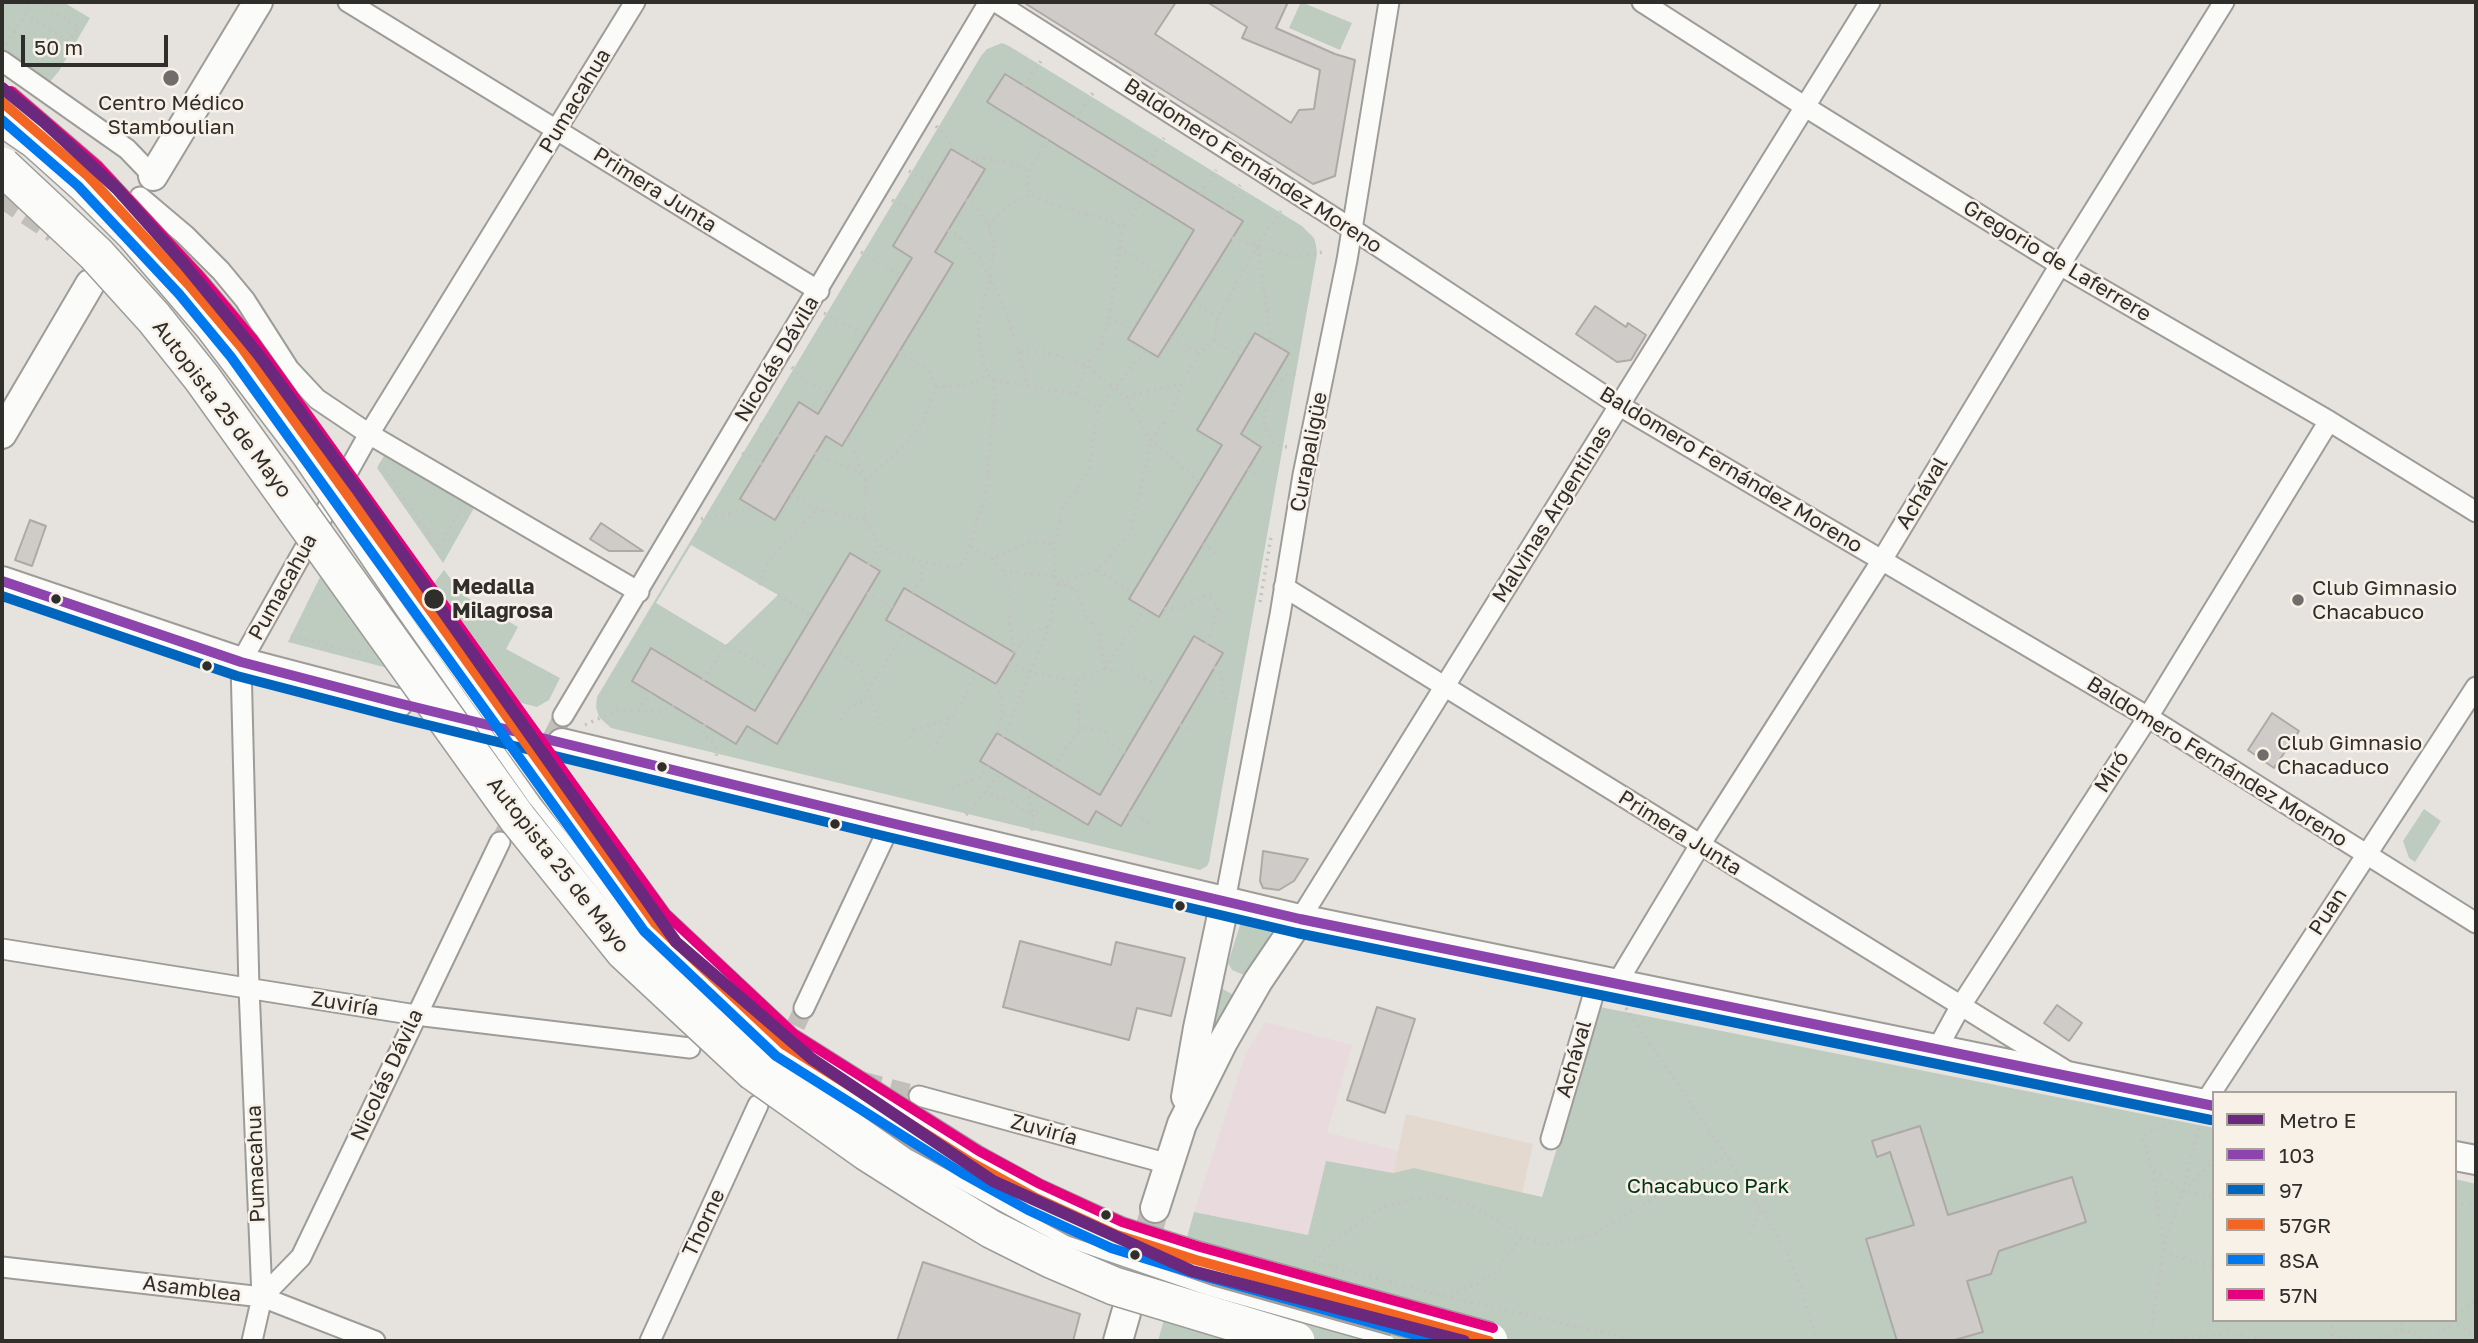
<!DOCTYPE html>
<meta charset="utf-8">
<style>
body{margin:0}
#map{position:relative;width:2478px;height:1343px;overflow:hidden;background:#e6e3de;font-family:"Golos Text",sans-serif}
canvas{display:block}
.frame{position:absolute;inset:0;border:4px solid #302e2b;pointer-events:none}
.legend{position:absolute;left:2212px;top:1091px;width:245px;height:231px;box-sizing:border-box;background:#f7f1e8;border:2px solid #a7a39c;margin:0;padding:9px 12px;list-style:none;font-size:21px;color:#302e2b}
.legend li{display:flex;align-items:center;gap:14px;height:35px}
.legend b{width:35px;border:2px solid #a7a39c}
.scale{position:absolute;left:21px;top:35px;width:147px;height:32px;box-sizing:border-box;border:4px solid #302e2b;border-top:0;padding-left:9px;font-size:21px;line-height:24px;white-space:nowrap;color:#302e2b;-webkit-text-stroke:5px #f7f1e8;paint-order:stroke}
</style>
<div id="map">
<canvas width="2478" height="1343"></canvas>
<div class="frame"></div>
<ul class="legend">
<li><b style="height:9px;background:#6b297e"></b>Metro E</li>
<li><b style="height:9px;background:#8e44ad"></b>103</li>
<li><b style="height:9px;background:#0065bd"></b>97</li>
<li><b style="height:9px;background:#f26522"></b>57GR</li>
<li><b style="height:9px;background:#0079ef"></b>8SA</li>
<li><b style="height:9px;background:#e5007d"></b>57N</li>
</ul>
<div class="scale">50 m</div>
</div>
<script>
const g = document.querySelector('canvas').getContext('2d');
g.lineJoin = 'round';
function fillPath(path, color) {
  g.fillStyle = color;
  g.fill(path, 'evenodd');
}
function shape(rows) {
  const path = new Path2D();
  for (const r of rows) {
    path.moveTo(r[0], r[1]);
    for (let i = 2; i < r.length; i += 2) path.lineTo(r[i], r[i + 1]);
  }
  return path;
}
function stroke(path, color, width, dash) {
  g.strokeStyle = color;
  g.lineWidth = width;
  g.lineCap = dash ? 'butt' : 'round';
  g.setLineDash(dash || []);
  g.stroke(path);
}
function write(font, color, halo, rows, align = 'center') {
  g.font = font + ' "Golos Text",sans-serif';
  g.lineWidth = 5;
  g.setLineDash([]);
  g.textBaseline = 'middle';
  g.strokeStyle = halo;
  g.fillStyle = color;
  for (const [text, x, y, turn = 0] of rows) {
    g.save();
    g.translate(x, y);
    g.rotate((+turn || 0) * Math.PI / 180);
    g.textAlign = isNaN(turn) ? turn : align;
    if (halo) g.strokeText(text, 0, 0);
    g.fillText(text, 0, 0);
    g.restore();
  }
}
fillPath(shape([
 [1406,1114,1533,1144,1522,1194,1414,1168,1393,1173]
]), '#e4d9cf');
fillPath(shape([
 [1265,1022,1352,1045,1327,1132,1398,1151,1393,1173,1326,1162,1308,1235,1194,1212,1246,1053]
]), '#e9dadd');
fillPath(shape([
 [2,2,63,2,90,18,59,71,48,84,2,53],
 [1301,2,1352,23,1340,50,1289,28],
 [1002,43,1009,46,1302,226,1314,238,1316,245,1317,254,1209,862,1207,866,1200,870,611,728,599,717,596,707,597,697,981,56,987,49],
 [1006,74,1242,221,1159,357,1128,338,1194,230,988,103],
 [952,149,985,169,935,252,953,263,843,446,826,436,775,520,741,499,818,414,912,258,893,246],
 [1256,333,1289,353,1241,434,1261,447,1159,617,1129,599,1222,445],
 [691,545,778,595,726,645,656,603],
 [880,571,777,744,747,726,735,744,632,681,652,648,755,711],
 [904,589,1014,654,997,684,886,620],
 [1194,636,1222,653,1121,826,1096,811,1087,825,981,762,1003,737,1100,795],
 [385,454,474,508,443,563,377,468],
 [324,569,382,651,444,570,463,595,518,627,506,649,560,678,549,700,537,707,288,642],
 [2424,809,2441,821,2415,862,2409,858,2403,841],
 [1244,922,1269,929,1271,933,1249,972,1244,975,1232,970,1228,963,1240,925],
 [1223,989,1235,996,1212,1027,1220,990],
 [1600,1007,2214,1128,2214,1320,2455,1320,2455,1179,2476,1184,2476,1341,1158,1341,1194,1212,1308,1235,1326,1161,1393,1173,1414,1168,1542,1197]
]), '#beccbf');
const building = shape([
 [1023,2,1176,2,1155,34,1291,123,1299,110,1314,109,1320,70,1242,38,1247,27,1207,2,1288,2,1276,28,1335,54,1355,60,1335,176,1313,184,1023,2],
 [1005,74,1243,221,1158,357,1128,339,1194,230,987,102,1005,74],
 [951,149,985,169,935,252,953,263,842,446,826,436,775,520,740,499,799,402,818,414,901,276,912,258,893,246,951,149],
 [1595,306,1626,327,1628,323,1646,335,1631,360,1617,362,1576,334,1595,306],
 [1255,333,1289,353,1241,434,1261,447,1159,617,1129,599,1222,445,1197,430,1255,333],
 [30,520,46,526,32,566,15,560,30,520],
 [601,523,643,551,609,551,590,539,601,523],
 [850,553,880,571,777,744,747,726,736,744,632,681,651,648,755,711,850,553],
 [904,588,1015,653,996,684,886,620,904,588],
 [1194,636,1223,653,1121,826,1096,811,1088,825,980,761,997,733,1100,795,1194,636],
 [2272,713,2299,731,2274,768,2248,750,2272,713],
 [1263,851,1308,859,1294,881,1279,890,1263,888,1260,881,1263,851],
 [1020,941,1111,965,1116,942,1185,958,1171,1016,1137,1008,1129,1040,1003,1007,1020,941],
 [2057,1005,2082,1023,2069,1041,2044,1023,2057,1005],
 [1377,1007,1415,1019,1385,1113,1347,1100,1377,1007],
 [1920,1126,1948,1215,2072,1177,2086,1222,1999,1251,1991,1274,1967,1281,1983,1332,1951,1341,1897,1341,1866,1239,1914,1225,1890,1152,1877,1157,1872,1141,1920,1126],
 [923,1262,1080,1314,1073,1341,897,1341,923,1262]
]);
fillPath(building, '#cfcbc8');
stroke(building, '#ada9a6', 2);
stroke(shape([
 [2,199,53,233],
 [500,842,563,716],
 [783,1052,804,1008],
 [862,1081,919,1096]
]), '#c2bfba', 19, [19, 10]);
stroke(shape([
 [1127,1310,1155,1208]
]), '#c2bfba', 28, [28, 14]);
const street = shape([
 [348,2,819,291],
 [996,2,1352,229,1620,406,2148,717,2476,923],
 [1642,2,1804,106,2060,265,2329,421,2476,512],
 [2,61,127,149,153,176],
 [140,197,185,235,221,271,245,300,289,369,317,399,369,434,639,592],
 [1284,587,2065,1070],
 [563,716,989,2],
 [1225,901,1280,615,1303,475,1347,260,1389,2],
 [1300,919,1870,2],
 [2,949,416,1015,690,1048],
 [1617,983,1700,845,1882,560,2060,265,2224,2],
 [804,1008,891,823],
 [1937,1049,1960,1007,2148,717,2329,421],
 [919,1096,1169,1164],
 [2204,1104,2476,687],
 [1551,1139,1598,979],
 [2,1267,262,1297,375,1341],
 [262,1297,301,1257,500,842],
 [252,1341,262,1297,249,988,241,662,369,434,635,2],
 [650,1341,758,1105]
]);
const secondary = shape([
 [153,176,258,2],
 [2,434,90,284],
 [2,581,241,662,398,703],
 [562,743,1300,919,2214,1106],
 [1186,1097,1198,1028,1225,901],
 [2455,1156,2476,1160],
 [1155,1208,1182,1124,1223,1042,1258,981,1300,919],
 [1118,1341,1126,1313]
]);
stroke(street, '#9e9c98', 23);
stroke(secondary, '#9e9c98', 32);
stroke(shape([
 [25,14,69,41,78,27,38,2],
 [2,23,64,63],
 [6,44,33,2],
 [1024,86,1041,61],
 [1076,118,1093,93],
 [936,126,948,139,951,149],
 [1047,139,1029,171,1027,178,1030,194,1060,207,1106,219,1123,228,1143,199],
 [969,160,985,158,1013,163,1029,171],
 [1149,163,1164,138],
 [909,171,931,183],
 [1200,194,1216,170],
 [892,200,913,212],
 [966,200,975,207,988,225,995,243,990,279,978,322,980,352,988,375],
 [1225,210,1240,185],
 [988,225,1006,206,1030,194],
 [948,230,960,237,980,258,1005,308,1019,352,1045,352,1086,365,1125,397,1181,384],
 [1232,238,1294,257,1323,252],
 [1119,247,1165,279],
 [1258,247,1271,342],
 [861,252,901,276],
 [1193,302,1218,317],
 [824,313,866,335],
 [1109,317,1133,331],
 [1171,337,1199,353],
 [1214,340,1241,357],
 [899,352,929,371,937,387],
 [1019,352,1027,384],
 [792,367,803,379,830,394],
 [988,375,993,380,995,394,986,494,964,562,956,567,922,562,895,553,880,545,865,520,864,503,867,480,907,443,920,426,937,387,965,386,988,375],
 [993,380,1076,394,1098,408],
 [1076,394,1086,365,1101,346,1109,317,1123,228],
 [1125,397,1151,440,1199,482],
 [760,424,779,436],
 [848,438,863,474],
 [1287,447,1277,445,1271,440,1263,422,1269,400,1278,383,1287,375,1299,373],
 [742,453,762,464],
 [815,453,863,474,867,480],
 [380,463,438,548,461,508],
 [1248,469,1258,476],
 [791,494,818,509,865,520],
 [701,519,755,508],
 [1203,544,1218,554],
 [971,547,992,558,1028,543,1054,544],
 [992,558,1003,571,1008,581,1009,621,1015,653],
 [868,565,880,545],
 [1098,570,1133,593],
 [1003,571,1055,576],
 [760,585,767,565,776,553,818,509],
 [867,593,893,607],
 [913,593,921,579,922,562],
 [778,595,812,616],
 [1260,602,1271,537],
 [1164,609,1182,608,1215,591],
 [291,636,365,654],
 [1207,644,1218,607,1209,595],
 [834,649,859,666,880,722,880,730],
 [1015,653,1029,633,1049,627],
 [1009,663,1031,672,1074,681],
 [1214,667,1222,674,1223,695,1226,700],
 [1105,668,1144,609],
 [1104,670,1100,634,1087,617,1076,589,1058,583,1055,576,1054,544,1062,508,1088,473,1098,408,1146,350],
 [703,680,726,645,778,673],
 [996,684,1000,692,1003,711,997,733],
 [638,710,659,712,674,706],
 [840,720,846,709,861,702,905,631],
 [704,724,704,735,714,744,717,749,716,758],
 [585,725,617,710,638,710,651,693],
 [1180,725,1192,731],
 [910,737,914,731,950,718,954,715,977,673],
 [1003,737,1049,627,1058,583,1098,570,1131,530,1151,440,1173,410,1181,384,1191,367,1199,353,1214,340,1218,317,1258,244,1281,211],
 [933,750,950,718],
 [1125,753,1112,744,1105,732,1097,729,1080,728,1075,681,1104,670,1133,672,1163,688],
 [1054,767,1080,728],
 [952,788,979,778,989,766],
 [1027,789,1033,813,1039,811,1049,802],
 [985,791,997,798,1010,800,1025,812,1033,813,1032,831],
 [1129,812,1150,823],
 [966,815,1000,773],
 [1626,1008,1762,1209,1787,1252,1800,1284,1817,1341],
 [2154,1170,2182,1192,2214,1196],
 [2184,1191,2214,1160],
 [2455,1203,2476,1206],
 [2455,1225,2458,1243,2455,1252],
 [1750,1233,1762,1209],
 [2164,1243,2159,1220,2154,1176,2142,1135,2172,1122],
 [2163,1251,2194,1262,2214,1265],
 [1314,1262,1334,1240,1384,1206,1434,1195,1471,1205,1523,1236,1546,1245,1590,1236,1727,1155],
 [1322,1264,1444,1296,1475,1285,1495,1272,1523,1236],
 [1444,1296,1640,1341],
 [2455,1315,2476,1301],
 [2329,1320,2333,1335,2369,1341,2386,1338],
 [2452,1320,2476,1337],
 [2401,1331,2402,1320],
 [2150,1341,2164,1245,2182,1192,2199,1127],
 [2157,1341,2228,1333,2282,1341],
 [2383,1341,2391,1334,2403,1331,2415,1333,2425,1341],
 [2425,1341,2455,1323]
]), '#c4c2c1', 3.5, [2, 5]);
stroke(street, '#fbfbfa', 19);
stroke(secondary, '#fbfbfa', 28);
const laneBridge = shape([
 [2,133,28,151,76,194,125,243,203,334,299,461,400,610,534,800,641,936,772,1059,909,1155,1066,1241,1211,1291,1389,1341]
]);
const highwayBridge = shape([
 [2,102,88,176,189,285,242,348,513,728,655,923,785,1045,972,1163,1034,1197,1117,1235,1196,1260,1489,1341],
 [2,166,96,254,154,318,202,378,518,819,624,951,754,1072,867,1152,930,1192,991,1229,1051,1259,1114,1286,1296,1341]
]);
stroke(laneBridge, '#9e9c98', 13, []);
stroke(highwayBridge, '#9e9c98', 40, []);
stroke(laneBridge, '#fbfbfa', 10);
stroke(highwayBridge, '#fbfbfa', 37);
stroke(shape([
 [2,581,241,662,398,703,891,823,1300,919,2214,1106]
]), '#8e44ad', 10);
stroke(shape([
 [2,596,237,676,395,717,888,837,1297,933,2211,1120]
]), '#0065bd', 10);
stroke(shape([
 [2,102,88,176,189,285,242,348,655,923,785,1045,972,1163,1034,1197,1117,1235,1196,1260,1489,1341]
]), '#f26522', 10);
stroke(shape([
 [2,120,78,186,179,294,231,357,644,931,776,1056,965,1175,1028,1210,1111,1248,1192,1273,1437,1341]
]), '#0079ef', 10);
stroke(shape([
 [11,91,98,166,199,275,253,339,666,914,794,1034,979,1151,1040,1184,1122,1222,1200,1247,1493,1328]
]), '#e5007d', 10);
stroke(shape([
 [2,88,44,122,117,189,184,264,258,354,358,491,676,942,812,1059,993,1181,1192,1271,1464,1341]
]), '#6b297e', 12);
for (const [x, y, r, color] of [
 [171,78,9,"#706d6a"],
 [56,599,6,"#302e2b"],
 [434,599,11,"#302e2b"],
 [2298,600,7,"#706d6a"],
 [207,666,6,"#302e2b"],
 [2263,755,7,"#706d6a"],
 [662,767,6,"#302e2b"],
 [835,824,6,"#302e2b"],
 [1180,906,6,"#302e2b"],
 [1106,1215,6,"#302e2b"],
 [1135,1255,6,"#302e2b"]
]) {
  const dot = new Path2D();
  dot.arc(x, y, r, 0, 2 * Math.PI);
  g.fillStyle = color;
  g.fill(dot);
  stroke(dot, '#f7f1e8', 2.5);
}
write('21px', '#302e2b', '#f7f1e8', [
 ["Pumacahua",575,101,-59],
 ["Baldomero Fernández Moreno",1253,166,33],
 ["Primera Junta",655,190,32],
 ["Gregorio de Laferrere",2057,261,31],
 ["Nicolás Dávila",777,359,-59],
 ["Autopista 25 de Mayo",222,409,53],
 ["Curapaligüe",1309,452,-79],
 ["Baldomero Fernández Moreno",1731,470,31],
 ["Achával",1922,493,-59],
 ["Malvinas Argentinas",1552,514,-58],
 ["Pumacahua",283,587,-61],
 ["Baldomero Fernández Moreno",2217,762,32],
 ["Miró",2112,772,-57],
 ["Primera Junta",1680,833,32],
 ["Autopista 25 de Mayo",558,865,52],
 ["Puan",2328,912,-57],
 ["Zuviría",345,1004,9],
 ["Achával",1574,1059,-74],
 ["Nicolás Dávila",387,1075,-65],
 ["Zuviría",1044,1130,15],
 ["Pumacahua",256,1164,-92],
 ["Thorne",704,1223,-65],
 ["Asamblea",192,1289,7]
]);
write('21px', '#302e2b', '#f7f1e8', [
 ["Centro Médico",171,103,"center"],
 ["Stamboulian",171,127,"center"],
 ["Club Gimnasio",2312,588],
 ["Chacabuco",2312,612],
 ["Club Gimnasio",2277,743],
 ["Chacaduco",2277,767]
], 'left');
write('bold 21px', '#302e2b', '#f7f1e8', [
 ["Medalla",452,587],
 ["Milagrosa",452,611]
], 'left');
write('21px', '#003417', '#f7f1e8', [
 ["Chacabuco Park",1708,1186]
]);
</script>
